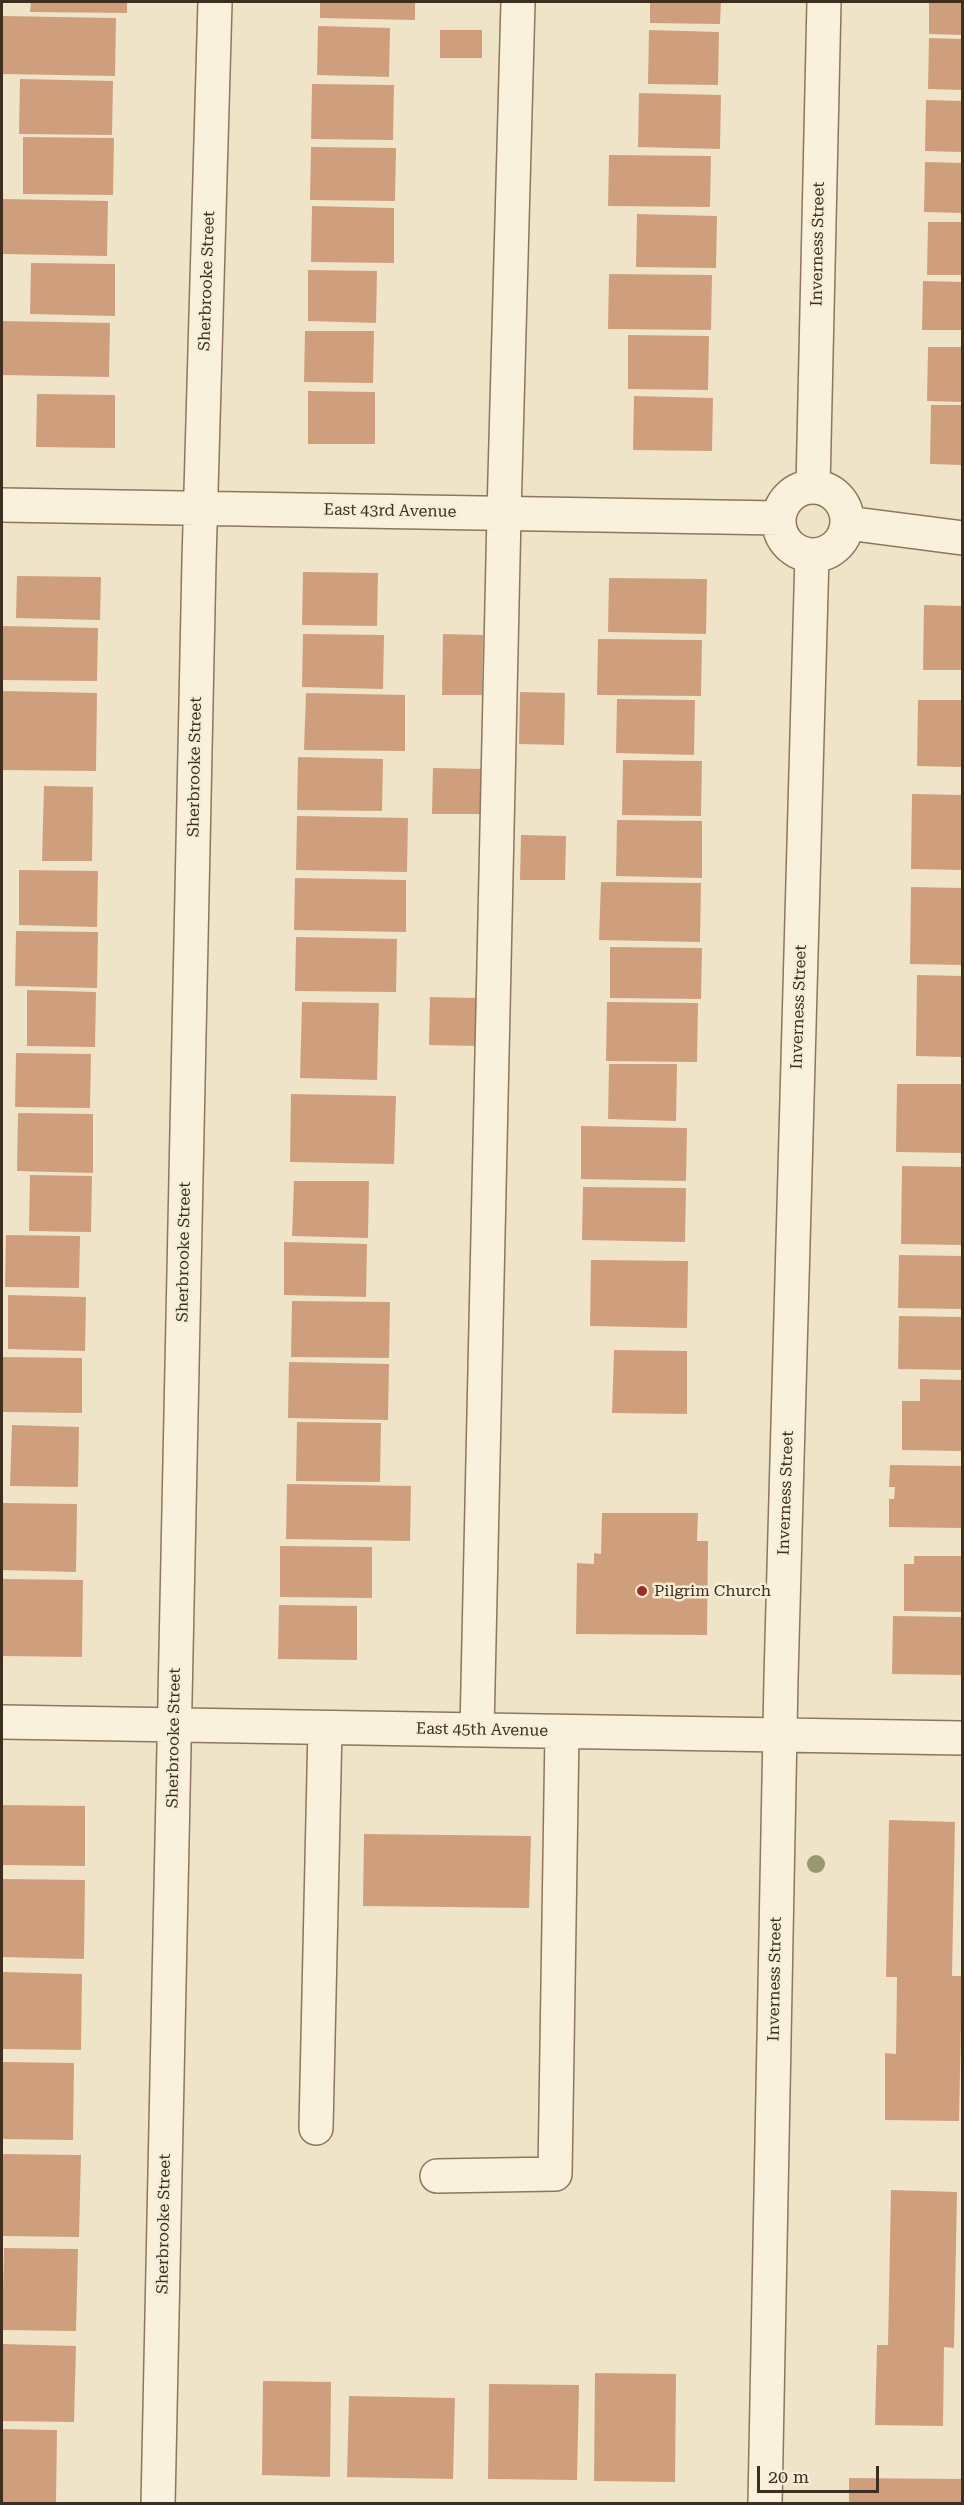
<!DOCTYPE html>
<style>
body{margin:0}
#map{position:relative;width:964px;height:2505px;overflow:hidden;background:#f0e4c8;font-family:"Roboto Serif",serif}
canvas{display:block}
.frame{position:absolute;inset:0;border:3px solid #3d2e20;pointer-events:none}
.scale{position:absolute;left:757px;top:2466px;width:122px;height:27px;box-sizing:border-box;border:3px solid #3d2e20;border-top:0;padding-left:8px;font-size:18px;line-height:21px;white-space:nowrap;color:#3d2e20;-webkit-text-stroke:4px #f7eed8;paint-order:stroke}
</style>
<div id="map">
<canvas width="964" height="2505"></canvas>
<div class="frame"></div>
<div class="scale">20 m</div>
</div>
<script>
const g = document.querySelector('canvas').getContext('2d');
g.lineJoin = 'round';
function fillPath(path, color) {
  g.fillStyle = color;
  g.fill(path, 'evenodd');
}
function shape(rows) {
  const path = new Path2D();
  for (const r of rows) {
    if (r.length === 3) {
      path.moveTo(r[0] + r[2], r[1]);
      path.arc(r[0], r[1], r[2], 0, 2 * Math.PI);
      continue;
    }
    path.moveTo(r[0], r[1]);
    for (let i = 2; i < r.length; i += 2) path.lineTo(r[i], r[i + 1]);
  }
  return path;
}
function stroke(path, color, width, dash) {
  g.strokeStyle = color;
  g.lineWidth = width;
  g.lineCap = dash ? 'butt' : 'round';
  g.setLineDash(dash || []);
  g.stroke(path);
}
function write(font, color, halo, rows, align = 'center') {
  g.font = font + ' "Roboto Serif",serif';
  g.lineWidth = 5;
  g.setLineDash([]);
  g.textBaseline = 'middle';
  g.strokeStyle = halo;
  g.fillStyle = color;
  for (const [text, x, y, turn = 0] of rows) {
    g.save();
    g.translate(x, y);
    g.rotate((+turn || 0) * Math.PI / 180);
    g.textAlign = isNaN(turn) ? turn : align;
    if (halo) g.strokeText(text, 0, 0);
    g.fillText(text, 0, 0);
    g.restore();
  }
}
fillPath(shape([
 [31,2,127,2,127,13,30,12],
 [320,2,415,2,415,20,320,18],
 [650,2,721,2,720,24,650,23],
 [929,2,962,2,962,35,929,34],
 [2,16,116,18,115,76,2,74],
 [318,26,390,28,389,77,317,75],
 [440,30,482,30,482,58,440,58],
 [649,30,719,32,718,85,648,84],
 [929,38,962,39,962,90,928,89],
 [20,79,113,81,112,135,19,134],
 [312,84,394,85,393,140,311,139],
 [639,93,721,95,720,149,638,147],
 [926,100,962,101,962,152,925,151],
 [23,137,114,138,113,195,23,194],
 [311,147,396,148,395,201,310,200],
 [609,155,711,156,710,207,608,206],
 [925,162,962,163,962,213,924,212],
 [2,199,108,201,107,256,2,254],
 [312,206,394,208,394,263,311,262],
 [637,214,717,216,716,268,636,267],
 [928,222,962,222,962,275,927,275],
 [31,263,115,264,115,316,30,314],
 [308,270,377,271,376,323,308,321],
 [609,274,712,275,711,330,608,329],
 [923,281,962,282,962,330,922,330],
 [2,321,110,323,109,377,2,375],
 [305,331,374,331,373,383,304,382],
 [628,335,709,336,708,390,628,389],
 [928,347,962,347,962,402,927,401],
 [308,391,375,392,375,444,308,444],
 [37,394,115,395,115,448,36,447],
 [634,396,713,398,712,451,633,450],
 [931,405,962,405,962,465,930,464],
 [303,572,378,573,377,626,302,625],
 [17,576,101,577,100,620,16,618],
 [609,578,707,579,706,634,608,632],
 [924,605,962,606,962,670,923,670],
 [2,626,98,628,97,681,2,680],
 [303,634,384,635,383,689,302,687],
 [443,634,483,635,482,695,442,695],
 [598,639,702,640,701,696,597,695],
 [2,691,97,693,96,771,2,770],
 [520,692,565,693,564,745,519,744],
 [306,693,405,695,405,751,304,750],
 [617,699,695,700,694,755,616,753],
 [918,700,962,700,962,767,917,766],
 [298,757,383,759,382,811,297,810],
 [623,760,702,761,701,816,622,815],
 [433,768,485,769,485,814,432,814],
 [44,786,93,787,92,861,42,861],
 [912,794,962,795,962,870,911,869],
 [297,816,408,818,407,872,296,870],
 [617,820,702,821,702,878,616,876],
 [521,835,566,836,565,880,520,880],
 [19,870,98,871,97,927,19,925],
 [295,878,406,880,406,932,294,930],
 [601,882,701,883,700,942,599,940],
 [911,887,962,888,962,965,910,964],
 [16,931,98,932,97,988,15,986],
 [296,937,397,939,396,992,295,991],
 [610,947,702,948,701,999,610,998],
 [917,975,962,976,962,1057,916,1056],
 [27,990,96,992,95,1047,27,1046],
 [430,997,480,998,479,1046,429,1045],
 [302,1002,379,1003,377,1080,300,1078],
 [607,1002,698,1003,697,1062,606,1061],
 [16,1053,91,1054,90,1108,15,1107],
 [609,1064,677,1064,676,1121,608,1119],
 [897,1084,962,1084,962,1153,896,1152],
 [291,1094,396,1096,394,1164,290,1162],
 [18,1113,93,1114,93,1173,17,1171],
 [581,1126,687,1128,686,1181,581,1179],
 [902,1166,962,1167,962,1245,901,1244],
 [30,1175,92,1176,91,1232,29,1231],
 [294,1181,369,1181,368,1238,292,1236],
 [583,1187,686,1188,685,1242,582,1240],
 [6,1235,80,1236,79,1288,5,1287],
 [284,1242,367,1244,366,1297,284,1295],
 [899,1255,962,1256,962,1309,898,1308],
 [591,1260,688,1261,687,1328,590,1326],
 [8,1295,86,1297,85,1351,8,1349],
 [292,1301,390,1302,389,1358,291,1357],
 [899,1316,962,1317,962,1370,898,1369],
 [614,1350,687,1351,687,1414,612,1413],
 [3,1357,82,1358,82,1413,2,1412],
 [289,1362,389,1364,388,1420,288,1418],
 [920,1379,962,1380,962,1451,902,1450,902,1401,920,1401],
 [297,1422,381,1423,380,1482,296,1481],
 [12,1425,79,1427,78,1487,10,1486],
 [890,1465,962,1466,962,1528,889,1527,889,1499,894,1499,895,1487,889,1487],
 [287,1484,411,1486,410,1541,286,1539],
 [2,1503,77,1504,76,1572,2,1570],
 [602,1513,698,1513,697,1541,708,1541,707,1635,576,1634,577,1563,594,1564,594,1553,601,1554],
 [280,1546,372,1547,372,1598,280,1597],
 [914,1556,962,1556,962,1612,904,1611,904,1564,914,1564],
 [2,1579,83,1580,82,1657,2,1656],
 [279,1605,357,1606,357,1660,278,1659],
 [893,1616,962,1617,962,1675,892,1674],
 [2,1805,85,1806,85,1866,2,1865],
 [889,1820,955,1822,952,1976,962,1976,959,2121,885,2120,885,2053,896,2054,897,1977,886,1977],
 [364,1834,531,1836,529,1908,363,1906],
 [2,1879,85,1880,84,1959,2,1957],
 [2,1972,82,1974,81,2050,2,2049],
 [3,2062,74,2063,73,2140,2,2139],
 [3,2154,81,2155,79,2237,2,2236],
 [891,2190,957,2192,954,2348,944,2347,943,2426,875,2425,877,2345,888,2345],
 [4,2248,78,2249,76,2331,2,2330],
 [2,2344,76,2346,74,2422,2,2421],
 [595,2373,676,2374,675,2482,594,2481],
 [263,2381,331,2382,330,2477,262,2475],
 [489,2384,579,2385,577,2480,488,2479],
 [349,2396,455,2398,453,2479,347,2477],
 [2,2429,57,2430,56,2504,2,2504],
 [849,2478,962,2479,962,2504,849,2504]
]), '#cf9f7d');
const minor = shape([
 [813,487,824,2],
 [813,521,34],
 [2,505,779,518],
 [847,523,962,538],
 [2,1722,962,1738],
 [477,1730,504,514,518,2],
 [316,2128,325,1728],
 [437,2176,555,2174,562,1732],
 [158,2504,199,561,215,2],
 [765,2504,781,1678,812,555]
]);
stroke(minor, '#8d765c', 36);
stroke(minor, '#faf1dc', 33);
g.fillStyle = '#96986f';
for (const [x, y] of [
 [816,1864]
]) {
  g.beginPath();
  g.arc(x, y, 9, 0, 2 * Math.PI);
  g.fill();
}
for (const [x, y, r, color] of [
 [642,1591,6,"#9e2a2b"]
]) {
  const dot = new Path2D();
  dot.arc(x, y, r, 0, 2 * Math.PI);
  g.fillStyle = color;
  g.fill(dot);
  stroke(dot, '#f7eed8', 2);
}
write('16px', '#3d2e20', '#f7eed8', [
 ["Inverness Street",818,244,-89],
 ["Sherbrooke Street",207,281,-88],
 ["East 43rd Avenue",390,511,1],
 ["Sherbrooke Street",195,767,-89],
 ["Inverness Street",799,1007,-88],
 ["Sherbrooke Street",184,1252,-89],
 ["Inverness Street",786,1493,-88],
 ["East 45th Avenue",482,1730,1],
 ["Sherbrooke Street",174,1738,-89],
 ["Inverness Street",775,1979,-89],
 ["Sherbrooke Street",164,2224,-89]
]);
write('16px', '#3d2e20', '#f7eed8', [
 ["Pilgrim Church",654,1591]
], 'left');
</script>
